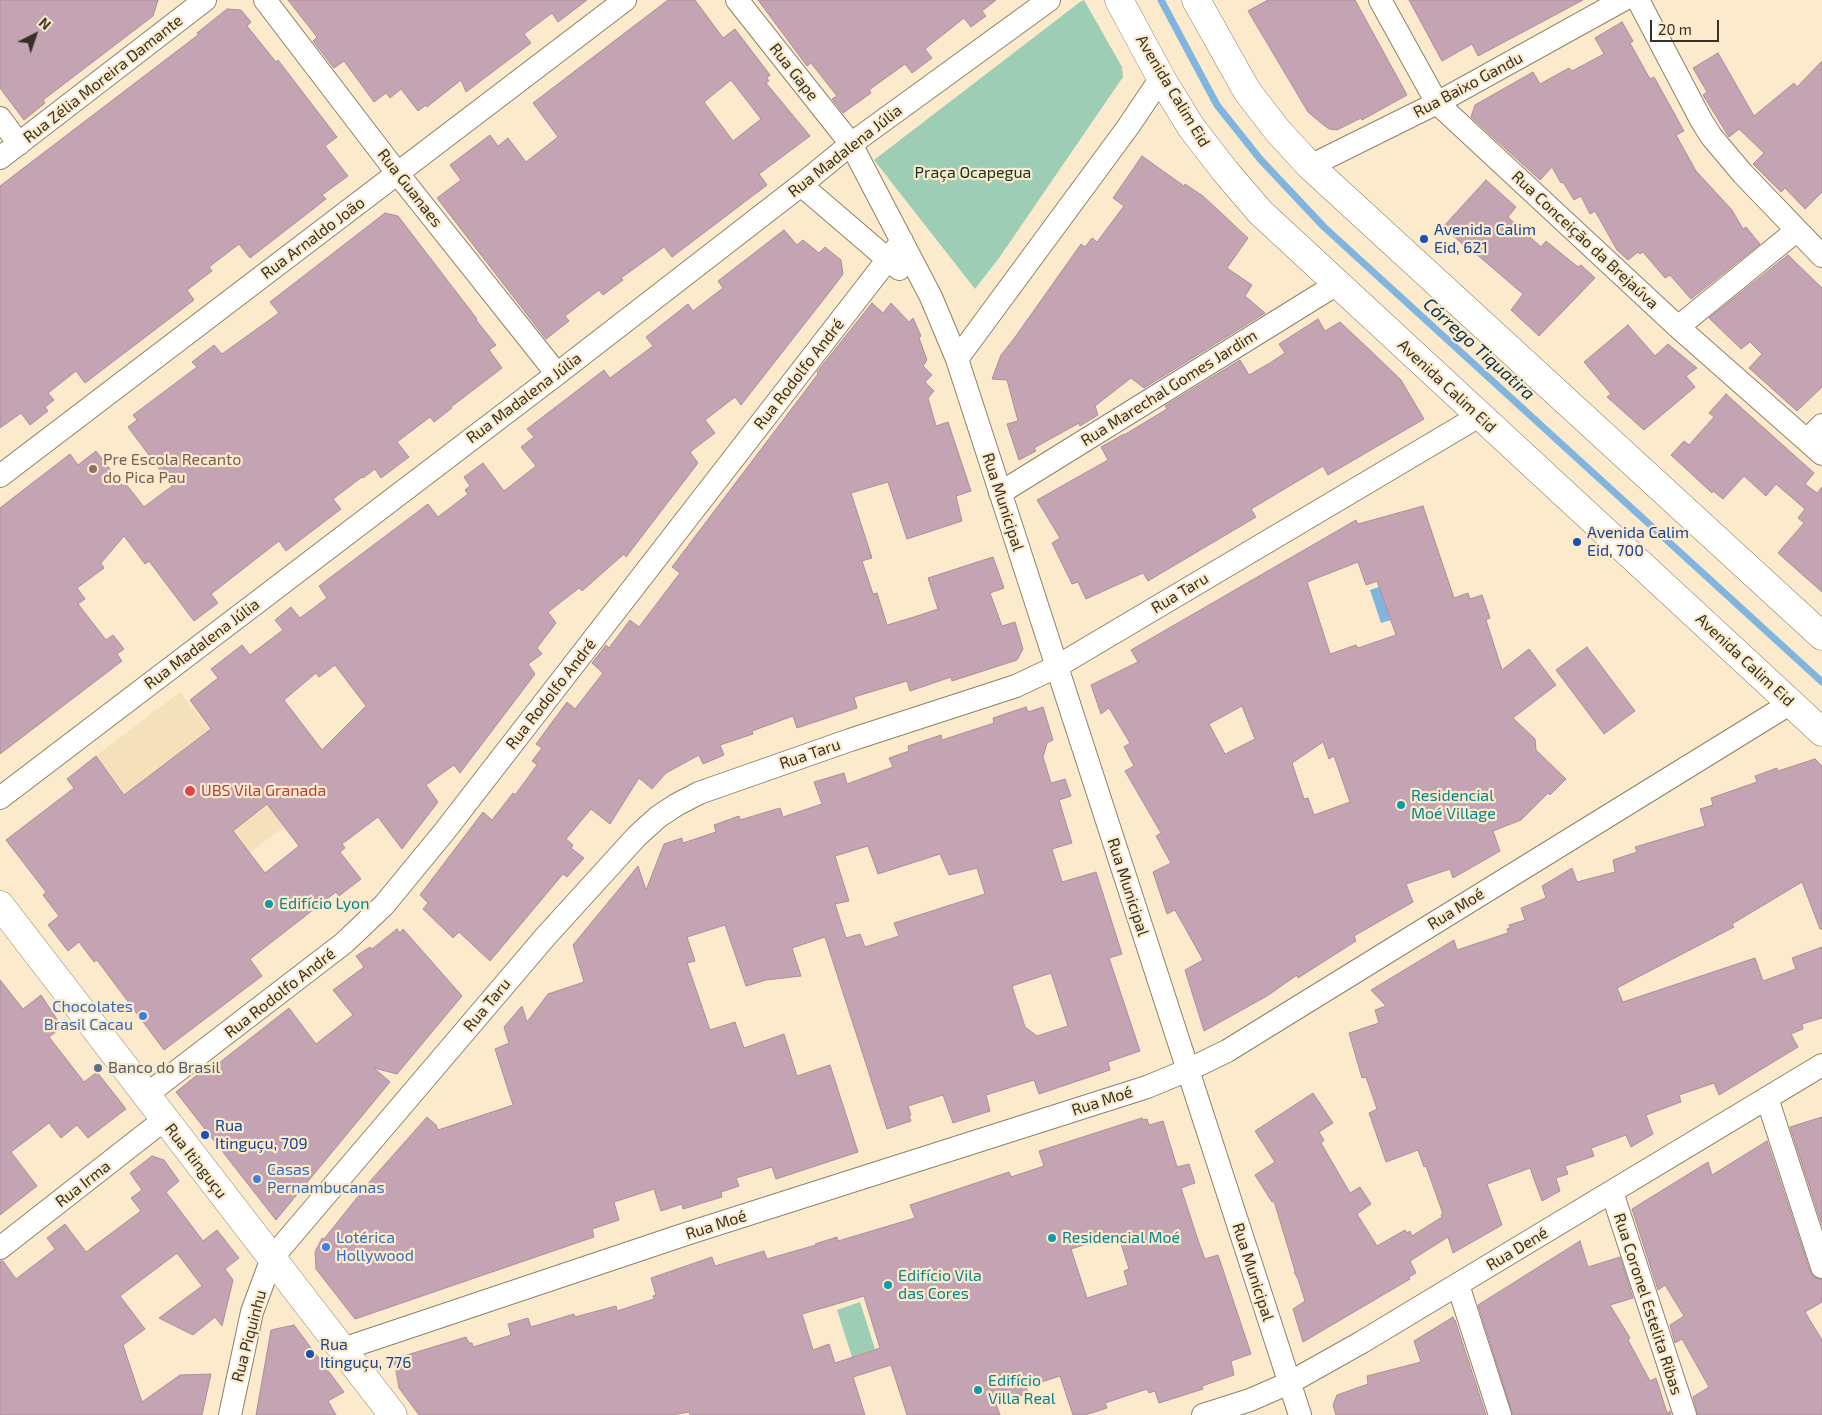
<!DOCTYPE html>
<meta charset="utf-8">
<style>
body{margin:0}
#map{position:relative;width:1822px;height:1415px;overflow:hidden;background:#fbebcc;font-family:"Exo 2",sans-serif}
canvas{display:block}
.north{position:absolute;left:10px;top:10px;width:50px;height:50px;-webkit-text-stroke:4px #fbebcc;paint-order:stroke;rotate:41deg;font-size:14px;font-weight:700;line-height:20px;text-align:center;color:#373125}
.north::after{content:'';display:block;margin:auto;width:18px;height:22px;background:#373125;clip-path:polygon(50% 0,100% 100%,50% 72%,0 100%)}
.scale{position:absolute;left:1650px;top:20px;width:69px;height:22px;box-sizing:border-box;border:2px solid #373125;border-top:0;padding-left:6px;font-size:15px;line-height:18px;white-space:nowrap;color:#373125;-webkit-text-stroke:4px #fbebcc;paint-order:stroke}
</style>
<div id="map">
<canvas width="1822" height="1415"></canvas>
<div class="north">N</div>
<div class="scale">20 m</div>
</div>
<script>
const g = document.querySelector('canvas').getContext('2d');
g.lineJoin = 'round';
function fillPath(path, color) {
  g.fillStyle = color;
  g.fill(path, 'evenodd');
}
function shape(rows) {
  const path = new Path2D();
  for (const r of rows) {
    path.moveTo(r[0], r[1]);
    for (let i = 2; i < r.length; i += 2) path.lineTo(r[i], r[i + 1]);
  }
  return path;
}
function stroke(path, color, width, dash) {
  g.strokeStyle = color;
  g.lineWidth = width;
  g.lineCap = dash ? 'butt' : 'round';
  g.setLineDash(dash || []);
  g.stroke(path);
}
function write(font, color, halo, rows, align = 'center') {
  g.font = font + ' "Exo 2",sans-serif';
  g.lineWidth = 4.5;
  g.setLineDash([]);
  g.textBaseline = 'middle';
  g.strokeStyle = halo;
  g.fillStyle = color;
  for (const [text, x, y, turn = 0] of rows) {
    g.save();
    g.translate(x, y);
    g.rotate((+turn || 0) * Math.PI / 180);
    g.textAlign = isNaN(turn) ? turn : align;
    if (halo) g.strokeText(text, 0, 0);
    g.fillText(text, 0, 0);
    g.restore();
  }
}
fillPath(shape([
 [180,692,285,826,198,892,96,756]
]), '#f4e1bb');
fillPath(shape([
 [1084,0,1122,67,1123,77,999,258,975,289,874,160,1080,2],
 [860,1302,875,1349,852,1357,837,1310]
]), '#9dcdb5');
fillPath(shape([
 [1379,587,1391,620,1381,623,1370,590]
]), '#81b4df');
stroke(shape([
 [1161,0,1217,105,1260,159,1324,227,1822,682]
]), '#81b4df', 7);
const building = shape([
 [0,0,158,0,153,16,43,100,45,103,24,120,0,88,0,0],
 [288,0,587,0,558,22,552,13,524,34,531,43,466,92,461,80,427,107,426,105,418,111,401,89,390,98,386,93,374,102,344,61,334,68,313,41,317,37,288,0],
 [668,0,695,0,723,38,735,29,770,75,767,78,769,81,766,83,810,136,759,174,767,185,672,257,664,247,621,278,623,280,603,295,599,290,565,316,569,321,546,339,437,198,461,180,450,165,490,135,498,146,508,138,526,162,558,137,533,103,668,0],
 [731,80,761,119,733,141,704,102,731,80],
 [758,0,996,0,982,11,986,16,971,27,964,18,925,49,932,58,912,73,905,64,869,90,871,93,843,113,832,99,837,96,811,63,807,66,758,0],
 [1268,0,1355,0,1407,95,1362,120,1361,118,1337,130,1329,129,1321,123,1308,112,1248,11,1268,0],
 [1409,0,1583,0,1478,56,1472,44,1442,61,1409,0],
 [227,9,241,10,251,22,247,26,276,62,278,60,337,137,325,146,348,176,322,195,326,199,250,258,239,244,209,267,212,271,187,290,194,300,85,383,76,371,48,393,54,400,45,407,48,411,30,425,21,413,0,428,0,186,198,35,197,33,227,9],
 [1622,22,1633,41,1630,43,1650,79,1654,77,1684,131,1676,135,1696,171,1732,210,1743,229,1746,227,1760,244,1691,299,1670,275,1665,278,1643,252,1640,254,1638,252,1628,260,1617,250,1595,211,1590,214,1581,196,1574,200,1563,182,1561,183,1552,167,1540,180,1471,117,1475,105,1533,72,1540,84,1569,68,1572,71,1604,54,1595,38,1622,22],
 [1718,53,1754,116,1794,83,1797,87,1822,61,1822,192,1805,209,1785,188,1781,192,1753,164,1764,153,1739,129,1729,137,1703,95,1707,92,1693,68,1718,53],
 [1142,156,1184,186,1185,184,1203,196,1248,238,1227,268,1252,285,1245,296,1265,313,1144,388,1131,378,1095,406,1098,415,1080,426,1079,423,1034,448,1036,451,1019,460,1007,424,1018,421,1007,380,992,379,1001,355,1013,340,1081,244,1085,247,1092,238,1097,242,1124,206,1113,198,1142,156],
 [1486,180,1516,207,1508,217,1541,247,1546,241,1578,267,1581,265,1595,278,1539,336,1511,310,1523,294,1475,253,1474,254,1443,227,1486,180],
 [385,213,398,216,477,319,476,320,496,345,489,350,502,368,451,407,452,408,434,422,430,417,397,442,409,457,381,478,375,469,363,478,362,477,333,499,341,509,286,551,279,541,211,594,218,603,194,621,149,561,145,564,124,536,101,563,104,568,77,588,85,599,78,604,106,640,113,635,124,649,117,654,122,661,0,754,0,508,70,454,78,465,96,451,123,486,126,484,144,507,172,486,128,427,137,420,133,415,197,367,192,362,214,345,222,354,279,313,270,302,385,213],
 [784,230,797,245,803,240,819,253,825,247,841,260,843,274,831,290,741,405,735,397,705,420,715,433,690,452,698,463,626,557,624,554,582,591,579,588,548,612,556,623,537,648,542,654,528,664,535,674,460,773,454,765,426,785,438,802,402,849,378,817,342,844,345,848,340,852,361,879,339,896,336,892,250,959,262,976,164,1050,97,960,94,962,79,942,68,951,48,925,59,916,43,895,46,892,6,840,74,788,67,779,96,756,124,795,211,729,190,700,218,678,211,669,242,645,250,655,283,630,275,620,291,607,300,618,327,598,319,586,428,504,438,517,468,494,465,490,470,486,464,477,483,463,504,491,536,466,521,447,534,437,527,429,604,370,610,378,653,346,646,337,688,304,693,311,723,288,718,281,784,230],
 [335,665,366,706,322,750,284,700,316,673,319,677,335,665],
 [267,804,299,846,265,873,233,831,267,804],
 [1788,255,1822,288,1822,387,1797,411,1749,368,1762,354,1750,342,1741,349,1709,318,1788,255],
 [872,303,883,313,891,303,909,322,913,318,921,336,919,338,927,360,923,366,932,375,925,382,934,391,928,398,936,426,948,422,971,491,956,496,962,521,907,539,888,482,851,493,872,558,862,561,873,594,877,593,887,625,914,617,938,609,928,578,993,557,1004,588,990,593,1002,626,1015,622,1023,649,1017,660,952,681,951,677,910,691,907,681,854,697,857,708,797,728,793,716,752,731,753,734,720,745,724,755,703,764,699,755,666,773,652,789,639,778,610,824,591,809,566,839,573,845,571,848,584,858,567,877,563,874,490,961,459,932,453,938,423,909,428,903,420,895,483,812,492,820,513,793,515,795,537,765,532,761,542,748,536,744,567,702,575,709,603,673,592,663,606,645,609,648,630,620,639,627,680,573,672,567,818,374,817,372,872,303],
 [1318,319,1325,331,1340,322,1372,352,1401,380,1424,419,1328,475,1323,466,1251,509,1256,517,1148,581,1143,573,1086,599,1078,582,1072,584,1052,543,1060,538,1037,500,1108,460,1101,447,1124,434,1124,435,1167,409,1165,406,1240,360,1249,375,1270,363,1285,353,1279,344,1318,319],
 [1628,325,1655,356,1668,344,1697,368,1686,376,1695,387,1644,430,1607,397,1611,394,1584,362,1628,325],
 [1726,394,1814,473,1805,484,1817,493,1822,487,1822,592,1778,553,1804,523,1798,518,1805,509,1776,484,1766,496,1744,476,1723,499,1713,491,1712,493,1671,455,1684,441,1689,445,1714,417,1709,413,1726,394],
 [1423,506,1454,598,1468,593,1470,599,1482,595,1490,618,1486,620,1502,670,1529,649,1556,685,1513,718,1535,739,1536,750,1566,779,1550,795,1548,793,1521,820,1493,831,1500,851,1453,878,1450,869,1406,884,1413,902,1354,936,1356,941,1298,978,1297,975,1267,996,1204,1031,1185,970,1203,960,1175,910,1167,914,1153,872,1171,863,1156,836,1161,833,1125,771,1134,766,1124,747,1130,743,1109,708,1101,714,1091,685,1138,662,1131,650,1356,520,1358,524,1423,506],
 [1358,562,1366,585,1377,581,1396,635,1358,648,1356,645,1330,654,1307,582,1358,562],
 [1242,706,1255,739,1225,754,1209,724,1242,706],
 [1323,742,1329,759,1334,756,1350,802,1314,815,1308,798,1304,799,1292,763,1323,742],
 [1587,647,1635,711,1604,734,1556,670,1587,647],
 [1026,707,1028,712,1043,707,1053,740,1047,743,1043,757,1051,783,1065,779,1071,796,1059,800,1072,843,1052,849,1062,882,1096,872,1122,954,1109,958,1140,1051,1108,1062,1110,1070,1039,1094,1034,1080,986,1095,990,1111,953,1123,943,1095,908,1106,911,1115,909,1116,911,1121,887,1129,825,937,792,948,801,976,766,980,746,986,725,925,687,937,695,961,687,963,710,1030,735,1022,744,1048,784,1034,797,1076,830,1065,858,1152,776,1179,772,1167,736,1178,739,1186,721,1192,722,1197,683,1209,682,1204,661,1211,654,1189,614,1202,619,1220,592,1229,594,1237,355,1319,316,1269,315,1252,322,1238,324,1239,372,1179,427,1117,436,1125,438,1130,513,1105,495,1049,509,1043,504,1027,522,1006,527,1022,548,994,584,982,573,945,638,866,646,890,664,844,682,838,683,843,716,832,714,825,739,816,740,820,780,808,783,817,822,804,814,782,844,773,847,784,893,767,889,758,909,751,908,746,941,735,942,740,994,723,993,718,1026,707],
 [868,846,878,874,940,854,949,875,977,868,985,894,894,923,899,936,865,947,860,934,846,938,835,904,849,901,835,856,868,846],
 [1051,973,1068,1026,1037,1036,1025,1027,1012,986,1051,973],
 [1815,759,1822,766,1822,929,1820,929,1802,882,1732,924,1734,927,1617,988,1623,1002,1755,958,1763,981,1796,969,1792,958,1822,947,1822,1018,1802,1024,1803,1029,1791,1034,1798,1047,1719,1095,1714,1083,1679,1095,1681,1102,1646,1115,1653,1134,1631,1147,1626,1135,1591,1148,1594,1156,1565,1166,1568,1174,1556,1178,1560,1191,1542,1201,1530,1168,1487,1184,1502,1225,1453,1253,1448,1237,1410,1261,1416,1273,1409,1277,1410,1279,1303,1342,1293,1309,1305,1301,1298,1279,1294,1272,1295,1271,1274,1201,1272,1202,1255,1175,1275,1162,1255,1131,1313,1093,1333,1123,1319,1132,1324,1140,1321,1143,1350,1193,1360,1187,1371,1204,1357,1214,1377,1246,1405,1230,1407,1233,1410,1231,1412,1236,1442,1217,1441,1215,1443,1214,1426,1166,1424,1167,1418,1150,1386,1162,1369,1113,1377,1109,1366,1077,1362,1078,1349,1033,1379,1023,1375,1010,1386,1006,1371,990,1454,940,1457,950,1508,933,1507,929,1510,928,1509,925,1525,920,1521,908,1546,898,1542,886,1572,868,1577,882,1615,872,1613,860,1637,852,1635,847,1705,826,1700,809,1713,805,1711,798,1757,782,1755,776,1777,768,1778,771,1815,759],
 [397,929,400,933,403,929,462,996,397,1074,374,1068,390,1082,276,1220,176,1092,202,1071,205,1074,289,1008,316,1044,353,1015,333,990,364,967,356,956,370,947,372,949,397,929],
 [0,980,23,1009,41,995,62,1027,49,1037,84,1082,97,1072,126,1109,88,1138,77,1125,61,1138,49,1123,11,1152,37,1186,0,1215,0,980],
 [1822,1117,1822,1225,1790,1127,1822,1117],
 [1142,1118,1142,1120,1147,1119,1149,1125,1163,1121,1177,1167,1189,1164,1195,1183,1181,1188,1199,1243,1205,1259,1218,1255,1251,1354,1231,1361,1234,1375,1202,1386,1203,1389,1159,1403,1155,1391,1149,1393,1147,1389,1105,1403,1107,1408,1085,1415,1073,1415,1060,1376,1026,1387,1028,1393,996,1404,1000,1415,907,1415,891,1365,853,1377,865,1415,690,1415,689,1412,672,1415,419,1415,399,1388,394,1359,466,1337,469,1343,472,1343,473,1347,511,1335,508,1324,528,1318,531,1327,574,1314,575,1317,616,1306,617,1311,654,1299,653,1296,656,1295,651,1278,712,1257,715,1266,764,1251,767,1259,816,1245,815,1244,837,1237,838,1241,915,1218,910,1205,1009,1172,1011,1177,1044,1166,1039,1151,1142,1118],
 [1118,1234,1129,1269,1124,1271,1128,1285,1087,1298,1071,1249,1118,1234],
 [864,1296,880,1348,835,1363,829,1344,813,1350,802,1314,864,1296],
 [1767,1141,1810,1271,1814,1277,1822,1280,1822,1302,1805,1312,1822,1340,1822,1415,1698,1415,1693,1397,1709,1387,1682,1339,1675,1343,1670,1325,1684,1316,1665,1285,1658,1290,1632,1209,1708,1162,1712,1175,1767,1141],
 [152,1156,164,1160,179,1181,166,1192,203,1241,217,1230,239,1258,225,1269,233,1280,222,1326,215,1317,193,1335,159,1318,202,1286,177,1253,120,1296,145,1329,123,1345,142,1402,180,1375,211,1374,202,1415,0,1415,0,1261,3,1261,16,1279,55,1249,47,1238,65,1224,86,1252,141,1211,131,1198,142,1190,130,1173,152,1156],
 [1580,1241,1588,1267,1620,1257,1633,1298,1610,1305,1630,1338,1628,1340,1650,1381,1656,1378,1667,1413,1670,1411,1671,1415,1513,1415,1478,1305,1580,1241],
 [1453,1317,1454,1320,1455,1320,1486,1415,1336,1415,1333,1405,1337,1395,1368,1384,1367,1376,1421,1362,1414,1341,1453,1317],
 [294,1325,344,1392,328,1401,336,1415,256,1415,271,1330,294,1325]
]);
fillPath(building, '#c4a3b2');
stroke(building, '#ad8d9b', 1);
const minor = shape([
 [265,0,398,174,557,374],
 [737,0,851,144,931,297,957,359,1300,1415],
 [1380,0,1437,103,1678,327,1822,454],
 [1638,0,1701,120,1711,136,1743,174,1822,256],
 [0,118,19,144],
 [0,158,205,0],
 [1310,166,1437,103,1623,0],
 [801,185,899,269],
 [1678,327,1796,231],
 [957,359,1128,127,1161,78],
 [1807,440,1822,425],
 [0,476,625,0],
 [1000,493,1337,284],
 [0,798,557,374,801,185,851,144,1049,0],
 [146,1095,344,943,384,905,444,832,902,241],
 [1767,1098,1822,1267],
 [1612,1192,1685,1415],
 [0,1248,165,1119],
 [1458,1285,1500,1415],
 [343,1349,689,1233,1147,1087,1188,1070,1227,1051,1791,703],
 [230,1415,252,1312,272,1258,546,936,637,836,658,817,676,805,699,793,850,740,1016,686,1056,667,1479,416],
 [1203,1415,1250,1400,1289,1383,1362,1342,1822,1065]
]);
const secondary = shape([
 [0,905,393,1415]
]);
const primary = shape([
 [1119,0,1161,78,1191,127,1225,171,1260,212,1822,732],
 [1196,0,1247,91,1277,130,1310,166,1822,636]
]);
stroke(minor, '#8f8165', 24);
stroke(secondary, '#8f8165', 29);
stroke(primary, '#8f8165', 29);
stroke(minor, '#fff', 22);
stroke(secondary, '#fff', 28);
stroke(primary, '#fff', 28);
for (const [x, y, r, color] of [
 [1424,239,5,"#1a4fb4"],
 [93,469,5,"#8d6e63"],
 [1577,542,5,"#1a4fb4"],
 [190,791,6,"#e0444e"],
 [1401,805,5,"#0f9aa8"],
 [269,904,5,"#0f9aa8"],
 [143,1016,5,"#3f7fe0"],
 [98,1068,5,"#5c6f8a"],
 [205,1135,5,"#1a4fb4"],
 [257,1179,5,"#3f7fe0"],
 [1052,1238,5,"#0f9aa8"],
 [326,1247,5,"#3f7fe0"],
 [888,1285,5,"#0f9aa8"],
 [310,1354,5,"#1a4fb4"],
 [978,1390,5,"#0f9aa8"]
]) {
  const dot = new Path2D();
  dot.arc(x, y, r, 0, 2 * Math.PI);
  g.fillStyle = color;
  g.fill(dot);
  stroke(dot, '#fbebcc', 2);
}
write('16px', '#373125', '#fbebcc', [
 ["Rua Gape",794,72,52],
 ["Rua Zélia Moreira Damante",103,79,-38],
 ["Rua Baixo Gandu",1468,85,-28],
 ["Avenida Calim Eid",1173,91,59],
 ["Rua Madalena Júlia",845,151,-38],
 ["Rua Guanaes",410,188,52],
 ["Rua Arnaldo João",313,238,-37],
 ["Rua Conceição da Brejaúva",1585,240,43],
 ["Rua Rodolfo André",799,374,-52],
 ["Avenida Calim Eid",1447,386,43],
 ["Rua Marechal Gomes Jardim",1169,388,-32],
 ["Rua Madalena Júlia",524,398,-37],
 ["Rua Municipal",1003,502,72],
 ["Rua Taru",1180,593,-31],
 ["Rua Madalena Júlia",202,644,-37],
 ["Avenida Calim Eid",1745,660,43],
 ["Rua Rodolfo André",551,694,-52],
 ["Rua Taru",810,754,-19],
 ["Rua Municipal",1128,887,72],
 ["Rua Moé",1456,909,-32],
 ["Rua Rodolfo André",280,993,-38],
 ["Rua Taru",487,1005,-50],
 ["Rua Moé",1102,1101,-18],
 ["Rua Itinguçu",196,1161,52],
 ["Rua Irma",83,1184,-38],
 ["Rua Moé",716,1225,-18],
 ["Rua Dené",1517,1249,-31],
 ["Rua Municipal",1253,1272,72],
 ["Rua Coronel Estelita Ribas",1648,1304,72],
 ["Rua Piquinhu",249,1336,-75]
]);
write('16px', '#153426', '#fbebcc', [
 ["Praça Ocapegua",973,173]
]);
write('16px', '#164399', '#fbebcc', [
 ["Avenida Calim",1434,230],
 ["Eid, 621",1434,248],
 ["Avenida Calim",1587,533],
 ["Eid, 700",1587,551],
 ["Rua",215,1126],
 ["Itinguçu, 709",215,1144],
 ["Rua",320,1345],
 ["Itinguçu, 776",320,1363]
], 'left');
write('16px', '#785e54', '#fbebcc', [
 ["Pre Escola Recanto",103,460],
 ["do Pica Pau",103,478]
], 'left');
write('16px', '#be3a42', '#fbebcc', [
 ["UBS Vila Granada",201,791]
], 'left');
write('16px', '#0d838f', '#fbebcc', [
 ["Residencial",1411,796],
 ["Moé Village",1411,814],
 ["Edifício Lyon",279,904],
 ["Residencial Moé",1062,1238],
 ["Edifício Vila",898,1276],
 ["das Cores",898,1294],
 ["Edifício",988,1381],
 ["Villa Real",988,1399]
], 'left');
write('16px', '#366cbe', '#fbebcc', [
 ["Chocolates",133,1007,"right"],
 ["Brasil Cacau",133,1025,"right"],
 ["Casas",267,1170],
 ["Pernambucanas",267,1188],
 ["Lotérica",336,1238],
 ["Hollywood",336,1256]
], 'left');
write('16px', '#4e5e75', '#fbebcc', [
 ["Banco do Brasil",108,1068]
], 'left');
write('italic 18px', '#07304c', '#fbebcc', [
 ["Córrego Tiquatira",1479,349,42]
]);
</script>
